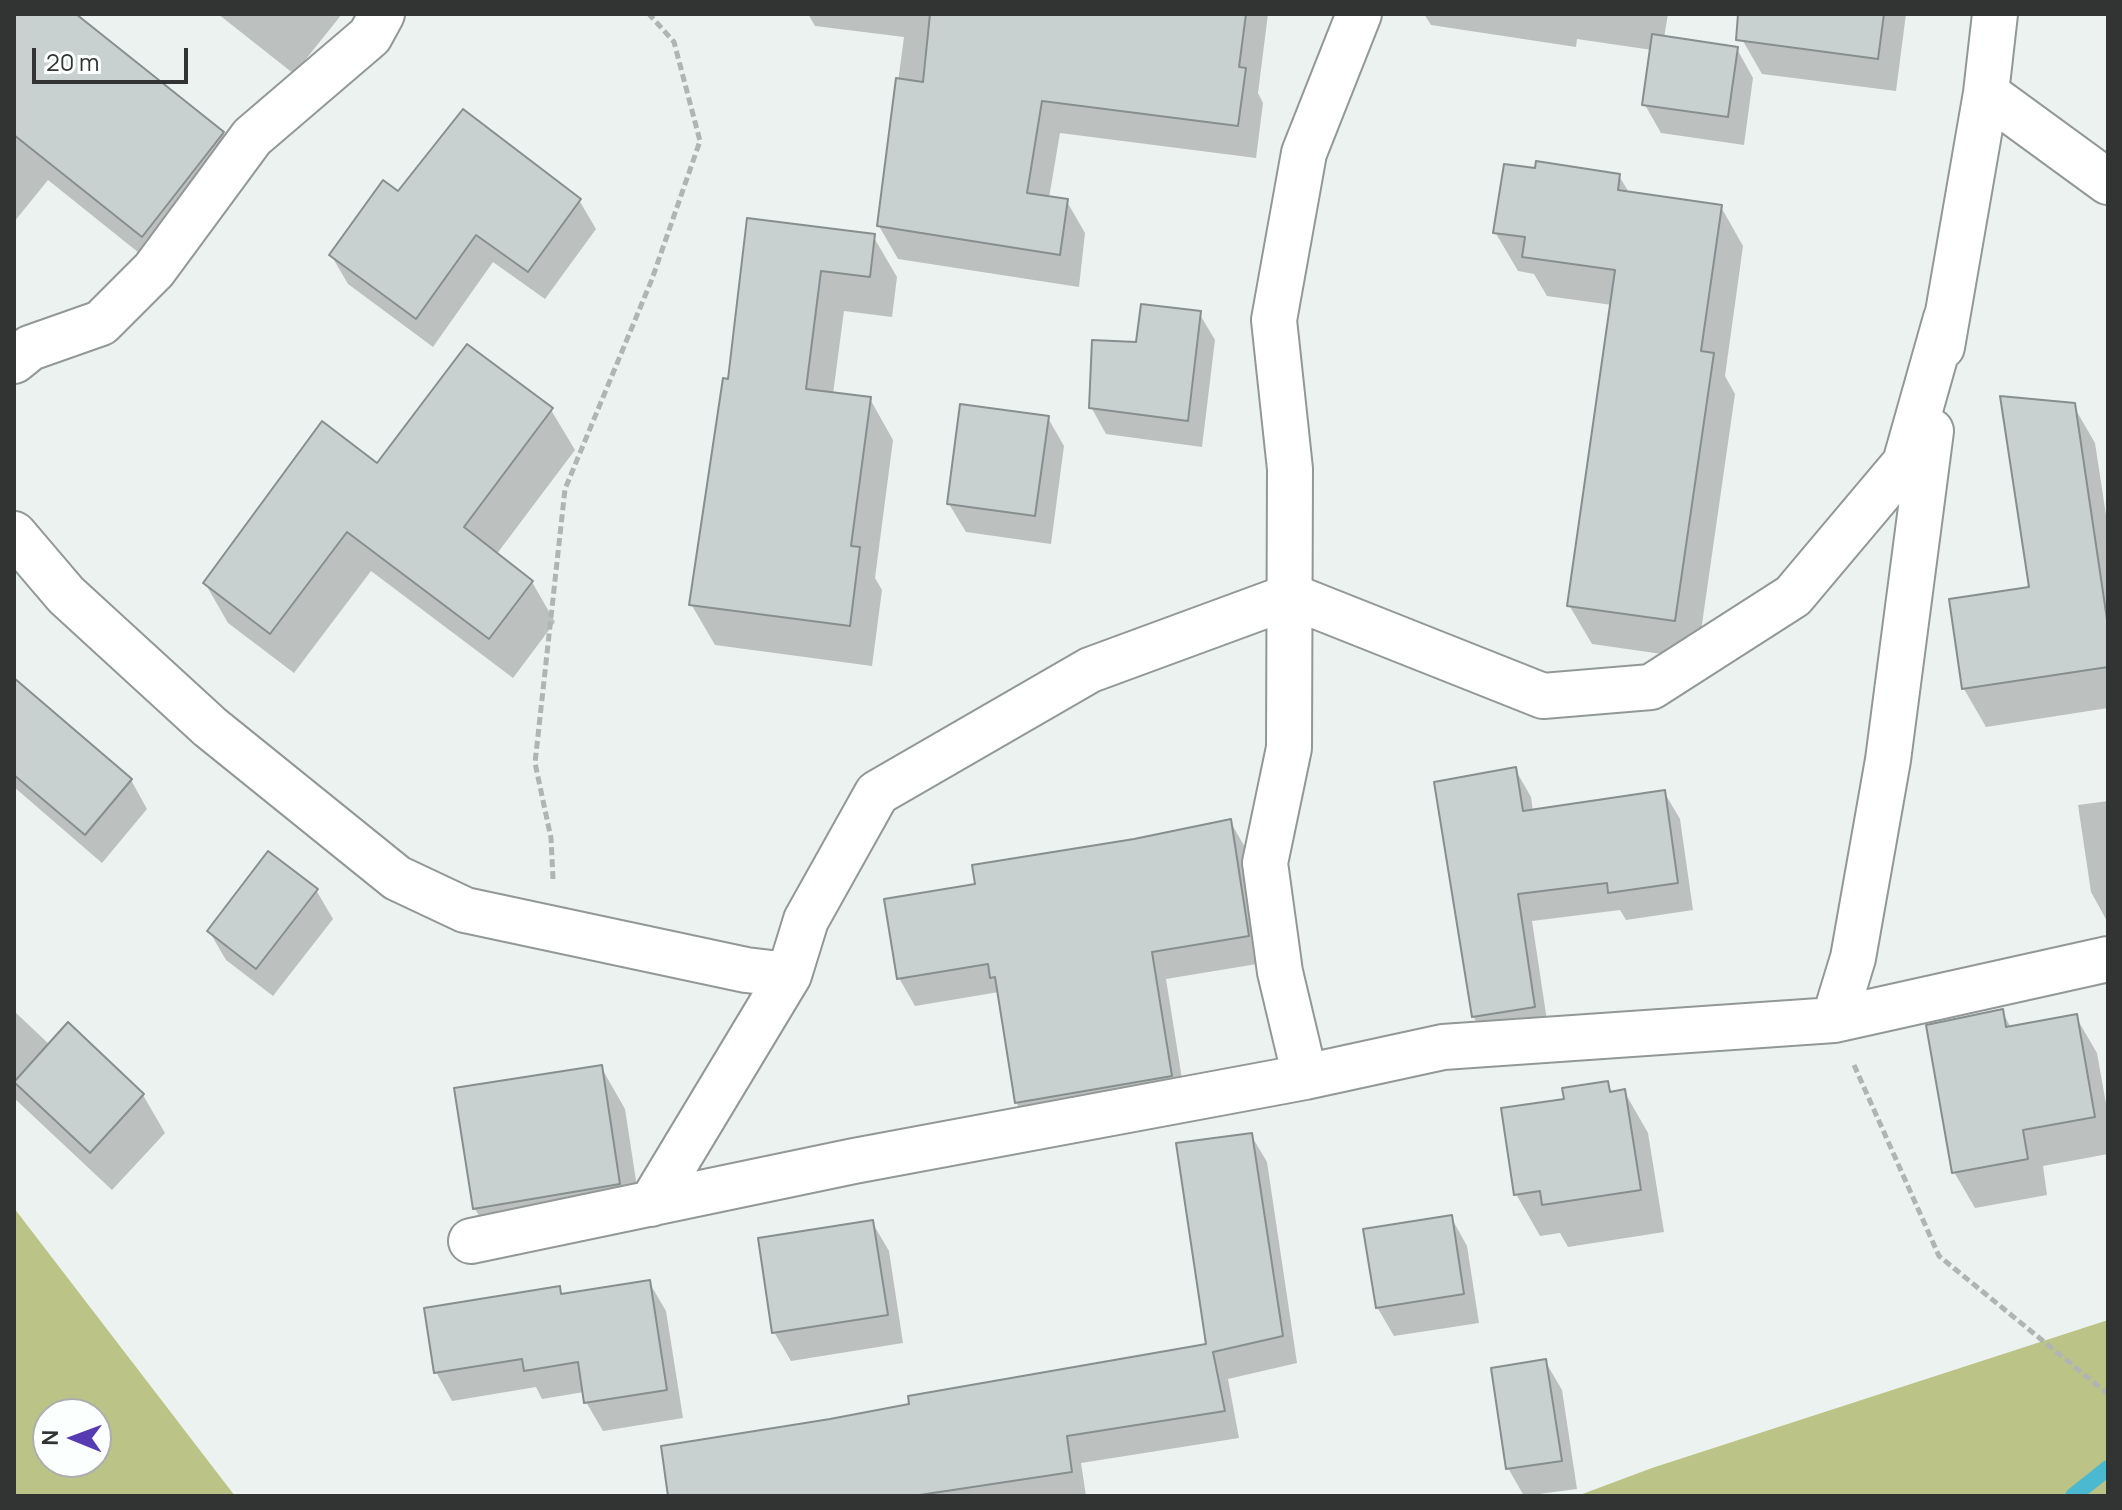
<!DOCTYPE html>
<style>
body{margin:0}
#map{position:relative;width:2122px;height:1510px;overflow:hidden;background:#ecf2ef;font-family:Manrope,sans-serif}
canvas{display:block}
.frame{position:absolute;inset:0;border:16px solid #323433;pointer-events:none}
.north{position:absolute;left:32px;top:1398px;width:80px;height:80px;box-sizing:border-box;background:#fbfffd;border:2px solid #abaeac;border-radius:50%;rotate:271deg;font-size:22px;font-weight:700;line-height:32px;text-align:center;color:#323433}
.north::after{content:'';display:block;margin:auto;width:28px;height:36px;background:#573bb3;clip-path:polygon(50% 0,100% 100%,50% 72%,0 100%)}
.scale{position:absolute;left:32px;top:48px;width:156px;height:36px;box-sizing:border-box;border:4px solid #323433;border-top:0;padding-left:10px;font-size:24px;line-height:28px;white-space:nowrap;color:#323433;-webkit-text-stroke:6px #fbfffd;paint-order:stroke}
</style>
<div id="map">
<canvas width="2122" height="1510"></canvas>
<div class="frame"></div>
<div class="north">N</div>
<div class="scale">20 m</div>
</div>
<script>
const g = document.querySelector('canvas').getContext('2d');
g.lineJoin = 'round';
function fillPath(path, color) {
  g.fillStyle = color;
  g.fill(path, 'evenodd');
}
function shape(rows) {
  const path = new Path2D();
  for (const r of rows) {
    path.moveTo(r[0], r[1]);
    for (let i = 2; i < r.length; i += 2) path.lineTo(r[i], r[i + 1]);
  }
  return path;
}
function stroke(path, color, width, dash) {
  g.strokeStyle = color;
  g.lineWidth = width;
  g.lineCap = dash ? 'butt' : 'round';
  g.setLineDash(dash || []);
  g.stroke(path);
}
fillPath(shape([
 [14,1208,235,1496,14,1496],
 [48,1414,96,1414,96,1462,48,1462],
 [2108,1320,2108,1496,1577,1496,1652,1468]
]), '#bbc486');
fillPath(shape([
 [73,14,223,133,244,171,164,273,48,180,14,222,14,15],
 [218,14,342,14,294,74],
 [808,14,1268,14,1258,93,1263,103,1256,158,1060,133,1049,198,1066,200,1085,233,1079,287,898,259,879,226,904,37,815,26],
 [1424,14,1668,14,1664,38,1737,49,1753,78,1744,145,1661,133,1645,105,1652,50,1577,39,1576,47,1431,25],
 [1747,14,1906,14,1896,91,1762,74,1743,41],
 [1619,176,1630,194,1721,207,1743,246,1725,376,1735,394,1697,659,1592,644,1569,605,1612,305,1547,296,1534,274,1518,271,1495,232],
 [398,193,579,200,596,229,545,299,493,262,433,347,348,284,331,255],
 [748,220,873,236,897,277,892,317,844,311,833,394,870,399,893,440,875,578,882,590,872,666,715,645,691,604,729,381],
 [1199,313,1215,340,1202,447,1106,434,1091,407,1138,344],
 [2073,405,2095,443,2108,528,2108,708,1986,727,1964,689,2031,588],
 [551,410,575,450,496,555,532,582,555,622,513,678,371,571,294,673,228,623,205,583,378,466],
 [1048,418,1064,446,1051,544,966,532,949,504],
 [22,688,131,780,147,809,102,863,14,787,14,697],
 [1515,769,1531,797,1533,812,1664,792,1680,819,1693,910,1626,920,1620,910,1532,921,1549,1034,1489,1044,1473,1016],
 [2108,801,2108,921,2107,921,2091,892,2078,805],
 [1230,821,1246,849,1263,963,1166,979,1186,1104,1032,1130,1016,1102,999,992,915,1006,899,978,977,885],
 [316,890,333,919,273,996,226,960,209,931],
 [14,1011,50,1045,143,1095,165,1133,112,1190,14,1098],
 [2002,1011,2011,1028,2076,1017,2097,1053,2108,1115,2108,1154,2043,1166,2047,1195,1975,1208,1954,1172],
 [601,1067,625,1109,643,1226,499,1250,475,1209],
 [1607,1084,1613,1093,1624,1091,1648,1133,1664,1232,1568,1247,1560,1233,1540,1236,1516,1194,1566,1100],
 [1251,1135,1267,1162,1297,1363,1228,1379,1239,1438,1081,1463,1086,1496,670,1496,1208,1345],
 [1451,1217,1467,1246,1479,1323,1394,1336,1377,1307],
 [872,1222,889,1251,903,1343,791,1361,774,1332],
 [649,1282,666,1311,683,1418,603,1431,586,1402,584,1392,542,1399,536,1387,452,1401,436,1372,559,1288,563,1296],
 [1545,1361,1562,1390,1577,1489,1524,1496,1508,1468]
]), '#0003');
stroke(shape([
 [2073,1496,2108,1468]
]), '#4bb9d0', 16);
const building = shape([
 [14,14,76,14,224,132,142,237,14,135,14,14],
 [930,14,1246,14,1239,67,1246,68,1238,126,1042,101,1027,193,1068,199,1060,255,877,226,896,78,923,82,930,14],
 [1738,14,1884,14,1878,59,1736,40,1738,14],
 [1652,34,1738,47,1728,117,1642,105,1652,34],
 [463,109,581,199,528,272,476,235,416,319,329,255,383,180,398,191,463,109],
 [1536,161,1620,174,1618,190,1722,205,1701,351,1714,353,1675,621,1567,606,1615,270,1522,257,1525,237,1493,233,1504,164,1535,168,1536,161],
 [747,218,875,234,870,277,821,271,806,389,871,397,851,546,860,547,850,626,689,605,723,378,728,379,747,218],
 [1141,304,1201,311,1188,421,1089,408,1092,340,1136,342,1141,304],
 [467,344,553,408,464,527,533,581,489,639,347,532,270,634,203,583,322,421,377,463,467,344],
 [2000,396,2075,403,2108,626,2108,667,1962,689,1949,599,2029,587,2000,396],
 [960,404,1049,416,1035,516,947,504,960,404],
 [14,678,132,779,85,835,14,775,14,678],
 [1516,767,1523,811,1665,790,1678,883,1608,893,1607,883,1518,894,1535,1007,1472,1017,1434,782,1516,767],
 [1231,819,1249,936,1152,952,1172,1076,1015,1103,995,977,990,978,988,964,897,979,884,899,975,884,972,865,1134,839,1231,819],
 [268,851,318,889,256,969,207,931,268,851],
 [2003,1009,2006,1027,2077,1014,2095,1117,2023,1130,2028,1159,1952,1173,1926,1025,2003,1009],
 [68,1022,144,1094,90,1153,14,1082,68,1022],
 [602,1065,620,1184,473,1209,454,1088,602,1065],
 [1608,1081,1610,1092,1625,1089,1641,1190,1542,1205,1540,1191,1514,1195,1501,1108,1564,1099,1562,1088,1608,1081],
 [1252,1133,1283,1336,1213,1352,1225,1411,1067,1436,1072,1472,913,1496,668,1496,661,1446,830,1419,909,1404,908,1396,1206,1344,1176,1143,1252,1133],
 [1452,1215,1464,1294,1376,1308,1363,1229,1452,1215],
 [873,1220,888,1315,772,1333,758,1238,873,1220],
 [650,1280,667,1390,584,1403,578,1362,524,1371,522,1359,434,1373,424,1308,560,1286,561,1294,650,1280],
 [1546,1359,1562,1461,1506,1469,1491,1368,1546,1359]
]);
fillPath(building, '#c9d1d0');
stroke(building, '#878e8e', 2);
const minor = shape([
 [1986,93,2108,182],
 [1942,347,1986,93,1995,14],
 [14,361,30,348,101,323,154,270,252,137,370,36,382,14],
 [14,534,66,595,210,727,397,878,465,910,746,970,789,975],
 [1834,1020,1853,958,1888,760,1931,431],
 [1305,1077,1280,972,1265,863,1289,748,1290,469,1274,320,1304,153,1359,14],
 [651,1204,789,975,806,920,877,793,1090,670,1291,596,1543,696,1651,687,1793,596,1905,463,1946,318],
 [471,1241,854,1161,1305,1077,1443,1047,1834,1020,2108,959]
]);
stroke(minor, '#929895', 48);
stroke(shape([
 [553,879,551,838,535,763,565,489,652,279,700,141,674,42,649,14],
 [1854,1065,1939,1256,2108,1394]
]), '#b0b5b3', 5, [8, 4]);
stroke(minor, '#fff', 44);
</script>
